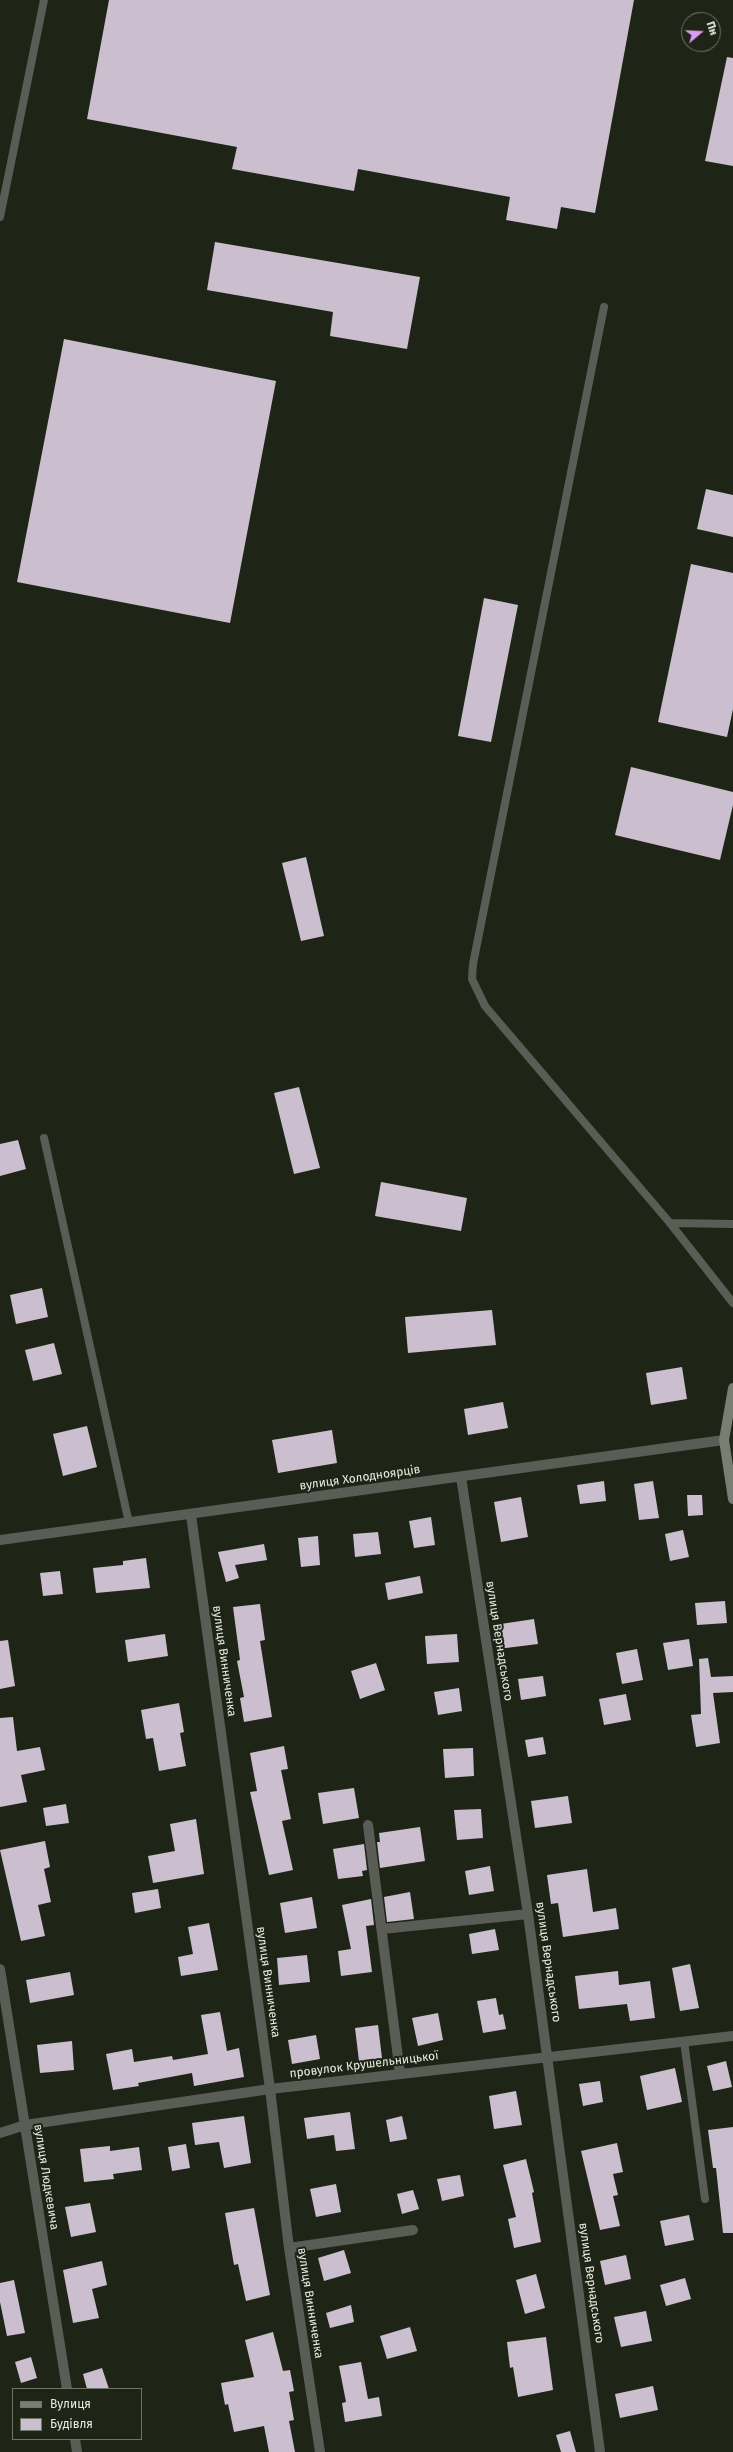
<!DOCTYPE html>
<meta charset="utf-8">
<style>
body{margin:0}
#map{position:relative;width:733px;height:2452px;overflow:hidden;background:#1e2517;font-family:"Fira Sans",sans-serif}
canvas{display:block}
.legend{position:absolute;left:12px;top:2388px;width:130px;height:52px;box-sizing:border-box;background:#1e2517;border:1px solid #6f7569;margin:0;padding:5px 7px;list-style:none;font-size:12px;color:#e8ece4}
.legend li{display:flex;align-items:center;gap:8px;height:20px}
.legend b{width:20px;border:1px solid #6f7569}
.north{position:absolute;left:681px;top:12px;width:40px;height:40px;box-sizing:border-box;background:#1e2517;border:1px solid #6f7569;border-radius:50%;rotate:71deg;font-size:11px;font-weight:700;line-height:16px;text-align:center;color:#e8ece4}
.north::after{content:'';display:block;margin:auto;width:14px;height:18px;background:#dc99f5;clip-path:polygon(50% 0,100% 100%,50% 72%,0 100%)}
</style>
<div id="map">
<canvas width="733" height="2452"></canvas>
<ul class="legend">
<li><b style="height:5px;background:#797e74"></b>Вулиця</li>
<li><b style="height:11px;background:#cbbfcf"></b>Будівля</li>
</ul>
<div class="north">Пн</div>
</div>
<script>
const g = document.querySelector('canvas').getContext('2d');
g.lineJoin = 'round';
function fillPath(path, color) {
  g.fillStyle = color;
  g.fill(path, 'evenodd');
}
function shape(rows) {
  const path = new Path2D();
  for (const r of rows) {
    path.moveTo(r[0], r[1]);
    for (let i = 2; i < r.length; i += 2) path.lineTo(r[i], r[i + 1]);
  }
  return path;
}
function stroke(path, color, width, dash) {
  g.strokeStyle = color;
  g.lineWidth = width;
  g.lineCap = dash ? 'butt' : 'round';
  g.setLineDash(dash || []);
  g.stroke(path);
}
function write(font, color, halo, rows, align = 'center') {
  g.font = font + ' "Fira Sans",sans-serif';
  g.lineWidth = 4;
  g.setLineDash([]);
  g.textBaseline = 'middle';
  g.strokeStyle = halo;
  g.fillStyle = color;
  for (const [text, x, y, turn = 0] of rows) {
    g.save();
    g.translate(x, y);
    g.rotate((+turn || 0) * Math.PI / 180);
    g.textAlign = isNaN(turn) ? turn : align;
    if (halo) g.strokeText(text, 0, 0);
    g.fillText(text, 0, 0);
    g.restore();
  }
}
fillPath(shape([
 [109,0,634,0,595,213,561,207,557,229,506,220,510,197,358,169,354,191,232,169,237,147,87,119],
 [727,57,733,58,733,166,705,161],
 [215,242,420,277,407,349,330,336,333,312,207,290],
 [64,339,276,381,230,623,17,582],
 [706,489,733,495,733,537,697,529],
 [691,564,733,573,733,709,727,737,658,722],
 [484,598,518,605,491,742,458,736],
 [631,767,733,792,733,805,720,860,615,835],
 [306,857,324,936,301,941,282,863],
 [299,1087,320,1168,294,1174,274,1093],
 [18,1140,26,1169,0,1176,0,1144],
 [381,1182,467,1198,461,1231,375,1216],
 [42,1288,48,1317,16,1324,10,1295],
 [492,1310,496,1345,408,1353,405,1317],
 [54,1343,62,1374,33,1381,25,1350],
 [682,1367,687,1399,651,1405,646,1373],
 [503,1402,508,1428,468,1435,464,1409],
 [87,1426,97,1467,63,1476,53,1434],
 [332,1430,337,1463,278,1473,272,1440],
 [604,1481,606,1501,580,1504,577,1485],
 [653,1481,659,1518,639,1520,634,1484],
 [687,1495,702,1495,703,1515,688,1516],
 [521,1497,528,1537,501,1542,494,1502],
 [431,1517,435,1545,414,1548,409,1521],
 [683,1530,689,1557,670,1561,665,1534],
 [378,1532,381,1554,355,1557,353,1534],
 [318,1536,320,1565,301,1567,298,1538],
 [264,1544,267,1560,235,1565,239,1578,226,1582,218,1552],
 [146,1558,150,1588,96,1593,93,1568,123,1565,123,1561],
 [60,1571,63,1594,43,1596,40,1573],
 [420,1576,423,1593,388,1600,385,1583],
 [725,1601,727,1623,697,1625,695,1603],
 [260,1604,265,1640,260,1641,272,1717,244,1722,240,1698,244,1697,237,1661,240,1660,233,1607],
 [534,1619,538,1644,498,1649,494,1625],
 [165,1634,168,1656,128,1662,125,1640],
 [457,1634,459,1662,427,1664,425,1636],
 [689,1639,693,1666,668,1670,663,1643],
 [8,1640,15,1686,0,1689,0,1641],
 [637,1649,643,1680,622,1684,616,1653],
 [708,1658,711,1677,733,1676,733,1692,713,1693,720,1743,696,1747,691,1715,701,1714,699,1659],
 [376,1663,385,1690,360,1699,351,1671],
 [543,1676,546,1696,521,1700,518,1679],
 [459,1688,462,1711,438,1715,434,1692],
 [626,1694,631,1720,604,1725,599,1699],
 [179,1703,184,1732,180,1733,186,1766,159,1771,153,1738,146,1739,141,1710],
 [13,1717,17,1751,40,1747,45,1770,21,1775,27,1802,0,1807,0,1718],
 [543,1737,546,1754,528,1757,525,1740],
 [284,1746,288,1769,281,1770,291,1819,282,1821,293,1870,269,1875,250,1792,257,1791,250,1753],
 [473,1748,474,1776,445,1778,443,1749],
 [354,1788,359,1818,323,1824,318,1793],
 [568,1796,572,1823,535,1828,531,1801],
 [66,1804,69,1823,46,1826,43,1808],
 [481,1809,483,1838,457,1840,454,1810],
 [196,1819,204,1874,153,1883,148,1856,175,1851,170,1824],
 [420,1827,425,1861,380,1868,377,1842,380,1842,379,1833],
 [45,1841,50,1867,44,1869,51,1902,38,1905,45,1936,21,1941,0,1850],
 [364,1844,367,1870,362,1871,363,1876,338,1879,333,1849],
 [490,1866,494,1891,469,1895,465,1871],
 [587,1869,593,1912,616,1908,619,1929,563,1937,558,1903,551,1904,547,1875],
 [158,1889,161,1908,135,1913,132,1893],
 [410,1892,414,1919,387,1922,384,1897],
 [312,1897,317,1928,285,1933,280,1903],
 [371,1899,374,1925,366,1926,372,1972,341,1976,338,1951,351,1949,342,1905],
 [209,1923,218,1970,181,1976,178,1957,193,1954,188,1927],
 [495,1929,499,1950,472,1954,469,1934],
 [307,1955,310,1982,279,1985,277,1958],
 [690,1964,699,2008,680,2011,672,1968],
 [618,1971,619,1985,650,1981,655,2018,630,2021,627,2004,579,2009,575,1976],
 [70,1972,74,1995,30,2003,26,1980],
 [496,1998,499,2015,503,2014,506,2029,483,2033,477,2001],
 [220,2012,227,2051,239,2048,244,2077,194,2086,192,2073,138,2083,139,2086,113,2090,106,2054,132,2049,134,2062,172,2056,173,2060,208,2054,201,2015],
 [438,2013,443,2040,418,2046,412,2018],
 [378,2025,382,2058,359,2061,355,2028],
 [316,2035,320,2059,292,2064,288,2040],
 [72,2041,74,2070,40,2073,37,2045],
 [726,2061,732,2087,713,2091,707,2066],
 [675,2068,682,2102,647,2110,640,2076],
 [600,2081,603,2102,583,2106,579,2084],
 [516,2091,522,2125,494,2129,489,2096],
 [350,2112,355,2149,336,2151,334,2135,307,2139,304,2118],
 [244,2116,251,2163,224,2168,219,2142,195,2145,192,2123],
 [402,2116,407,2139,390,2142,386,2120],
 [733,2127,733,2233,723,2233,716,2168,713,2168,708,2130],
 [617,2143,623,2172,613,2174,618,2195,613,2196,620,2226,600,2230,581,2151],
 [186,2144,190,2168,172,2171,168,2147],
 [110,2146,110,2151,139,2147,142,2170,113,2174,114,2179,84,2182,80,2149],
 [526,2159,534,2192,532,2193,541,2242,514,2248,508,2219,516,2217,503,2165],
 [460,2175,464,2196,442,2201,437,2179],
 [336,2184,341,2212,316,2217,310,2189],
 [413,2190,419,2209,402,2214,397,2194],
 [90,2203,96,2232,71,2237,65,2207],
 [254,2208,270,2295,246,2301,238,2264,234,2265,225,2213],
 [689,2215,694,2240,665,2246,660,2221],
 [344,2250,351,2273,324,2281,318,2258],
 [626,2255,631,2279,605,2285,600,2261],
 [102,2261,107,2285,92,2289,99,2318,73,2323,63,2270],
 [536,2274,545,2308,525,2314,516,2280],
 [685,2278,691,2299,666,2306,660,2285],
 [14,2280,25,2333,7,2336,0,2302,0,2283],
 [351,2305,354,2322,330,2328,326,2313],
 [646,2311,652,2341,621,2347,614,2317],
 [410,2327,417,2351,387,2359,380,2336],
 [273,2332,283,2371,290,2370,294,2391,289,2392,294,2420,289,2421,295,2452,269,2452,264,2426,234,2432,228,2404,225,2405,221,2383,254,2377,245,2340],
 [546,2337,553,2390,518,2397,513,2367,510,2368,507,2342],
 [31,2357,37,2378,21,2383,15,2362],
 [361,2362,368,2399,379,2397,382,2416,345,2422,342,2403,346,2402,339,2366],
 [102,2368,109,2389,87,2389,83,2374],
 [653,2386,658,2410,620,2418,615,2394],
 [570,2431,576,2452,561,2452,556,2435]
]), '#cbbfcf');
stroke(shape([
 [0,217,44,0],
 [604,307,473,964,472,979,485,1006,670,1223,733,1303],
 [44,1138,129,1523],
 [670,1223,733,1224],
 [684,2041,705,2199]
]), '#5a5d56', 8);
stroke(shape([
 [461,1477,528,1914,600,2452],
 [191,1515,270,2089,289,2248,320,2452],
 [0,1540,724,1440],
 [368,1825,400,2073],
 [382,1929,528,1914],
 [0,1969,67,2389],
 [0,2133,25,2125,270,2089,733,2036],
 [289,2248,413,2230],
 [75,2439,77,2452]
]), '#5a5d56', 10);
stroke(shape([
 [733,1388,724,1440,733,1499]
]), '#797e74', 10);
write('12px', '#e8ece4', '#1e2517', [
 ["вулиця Холодноярців",360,1478,-8],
 ["вулиця Вернадського",499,1641,81],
 ["вулиця Винниченка",224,1661,82],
 ["вулиця Вернадського",548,1962,82],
 ["вулиця Винниченка",268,1982,82],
 ["провулок Крушельницької",364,2065,-7],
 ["вулиця Людкевича",46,2177,81],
 ["вулиця Вернадського",591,2283,82],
 ["вулиця Винниченка",310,2303,81]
]);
</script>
